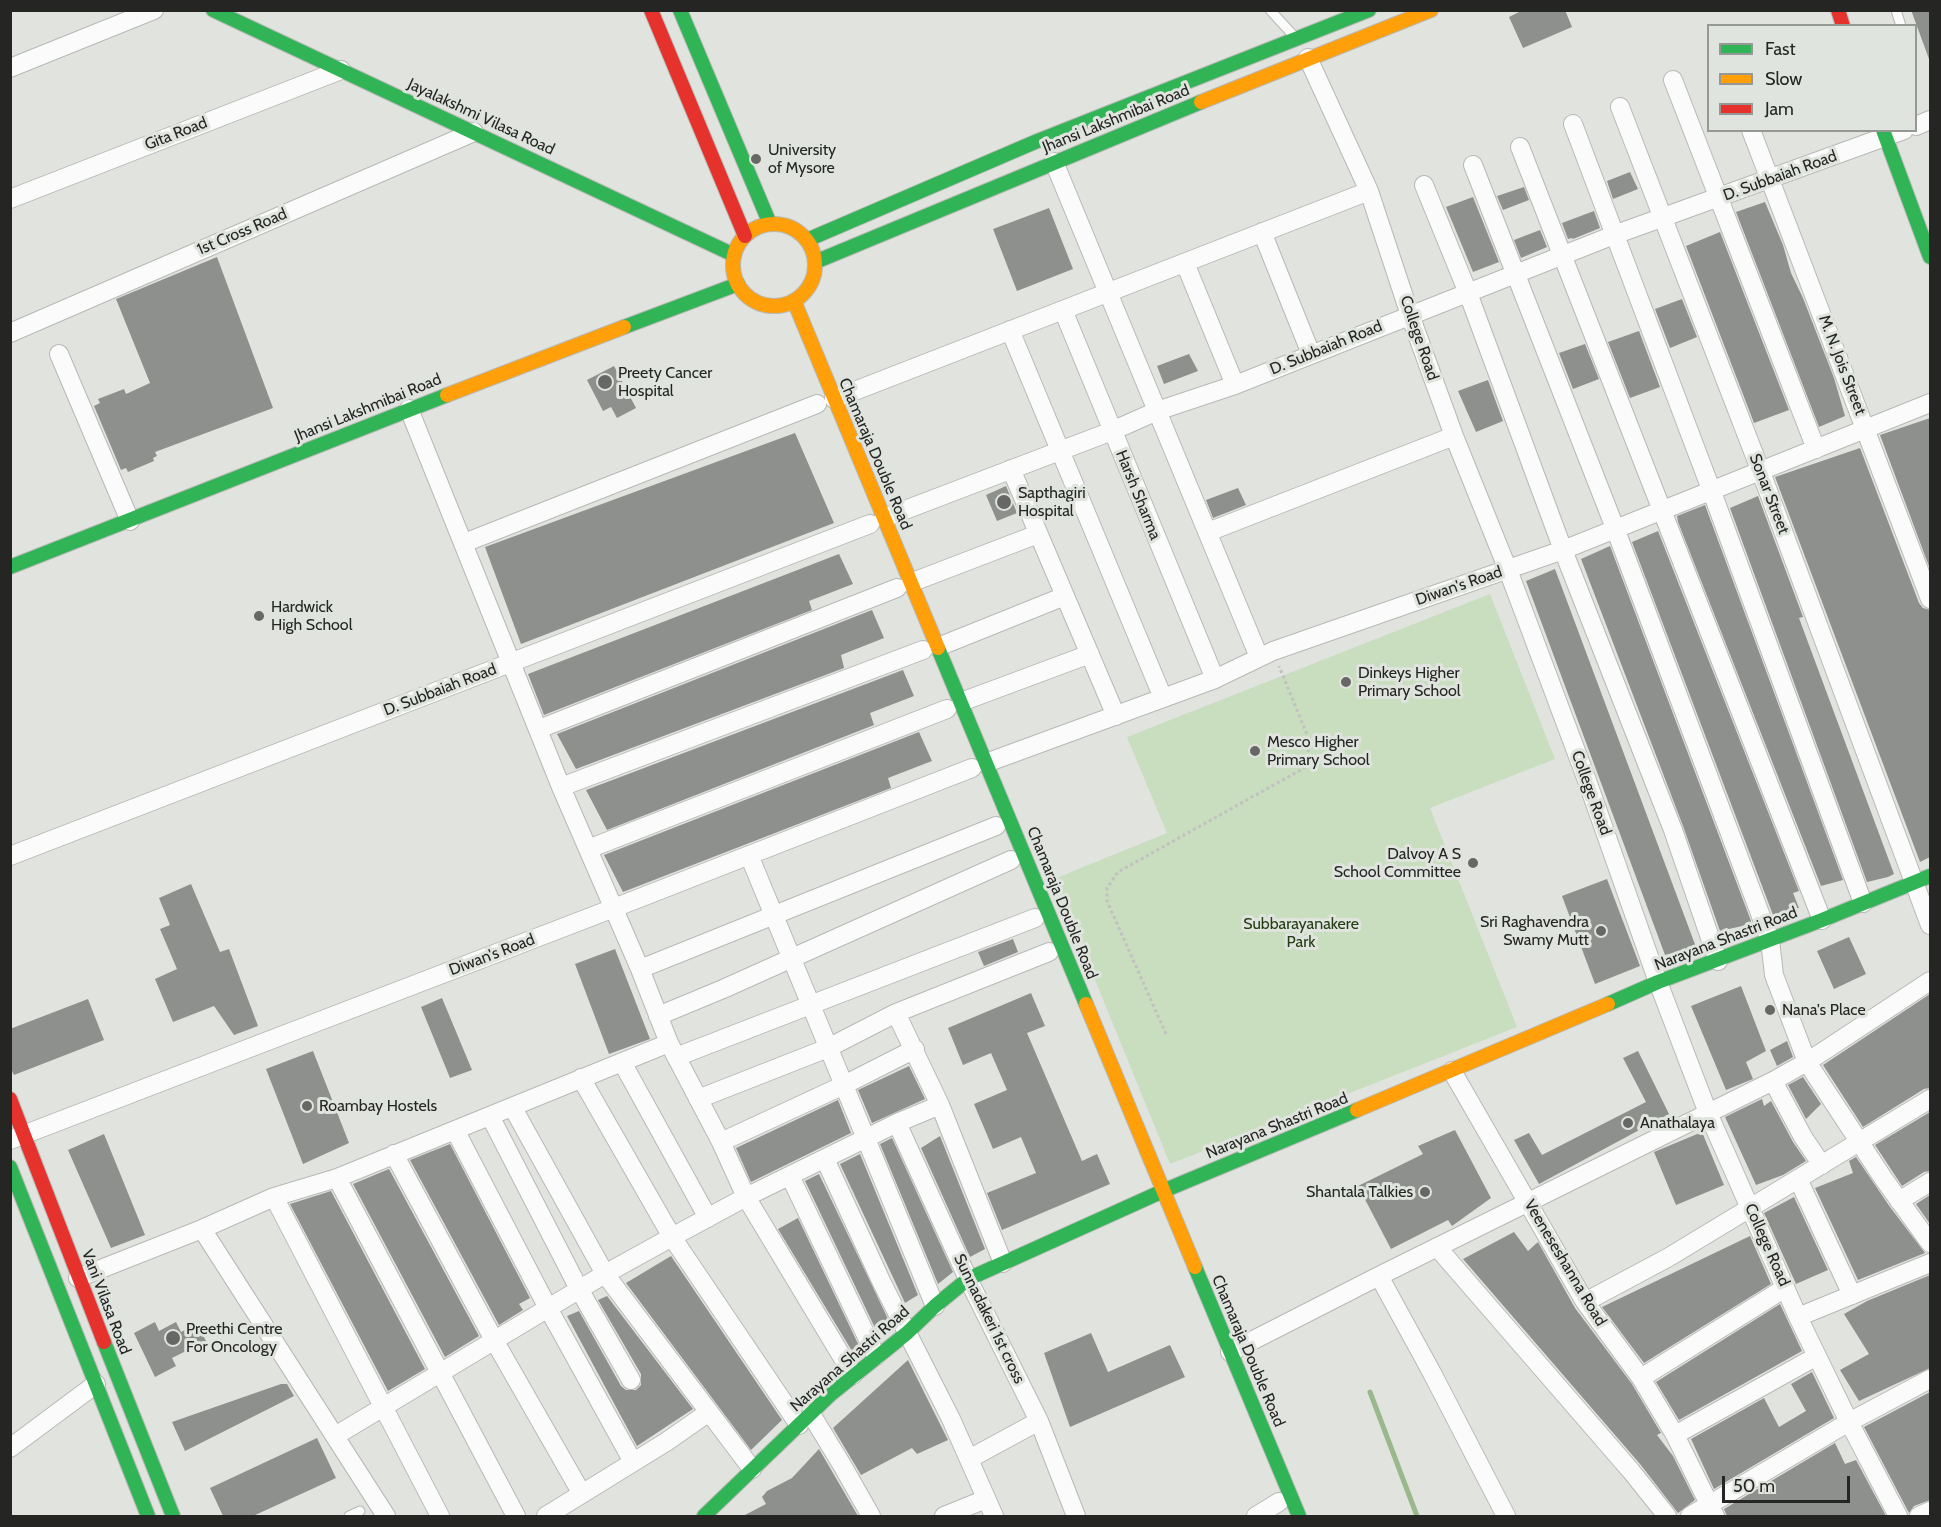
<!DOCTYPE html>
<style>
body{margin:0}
#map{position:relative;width:1941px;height:1527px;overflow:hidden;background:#e1e3df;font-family:Cabin,sans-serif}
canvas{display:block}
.frame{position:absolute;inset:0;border:12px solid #252624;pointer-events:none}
.legend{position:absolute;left:1707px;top:24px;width:210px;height:108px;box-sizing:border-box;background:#e0e4de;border:2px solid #959894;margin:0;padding:8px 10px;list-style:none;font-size:18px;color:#252624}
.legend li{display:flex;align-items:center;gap:12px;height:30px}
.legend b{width:30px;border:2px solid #959894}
.scale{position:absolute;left:1722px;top:1476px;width:128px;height:27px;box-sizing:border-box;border:3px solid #252624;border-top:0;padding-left:8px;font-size:18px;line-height:21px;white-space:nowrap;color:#252624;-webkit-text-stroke:4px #e0e4de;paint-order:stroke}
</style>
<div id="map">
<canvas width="1941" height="1527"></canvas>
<div class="frame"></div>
<ul class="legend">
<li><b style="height:8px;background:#30b455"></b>Fast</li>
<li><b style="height:8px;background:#ff9f0a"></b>Slow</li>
<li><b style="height:8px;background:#e5322d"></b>Jam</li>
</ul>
<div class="scale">50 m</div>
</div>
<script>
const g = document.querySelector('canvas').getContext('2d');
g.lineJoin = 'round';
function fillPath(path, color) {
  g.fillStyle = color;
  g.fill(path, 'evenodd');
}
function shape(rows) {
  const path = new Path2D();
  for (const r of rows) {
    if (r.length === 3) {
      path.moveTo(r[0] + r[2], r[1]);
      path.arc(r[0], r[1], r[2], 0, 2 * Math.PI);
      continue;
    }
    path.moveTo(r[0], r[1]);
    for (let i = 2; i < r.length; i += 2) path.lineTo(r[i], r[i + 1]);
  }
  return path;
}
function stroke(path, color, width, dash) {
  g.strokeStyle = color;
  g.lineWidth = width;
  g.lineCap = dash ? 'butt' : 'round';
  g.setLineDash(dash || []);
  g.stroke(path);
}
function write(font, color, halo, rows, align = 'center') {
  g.font = font + ' Cabin,sans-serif';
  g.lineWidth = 6;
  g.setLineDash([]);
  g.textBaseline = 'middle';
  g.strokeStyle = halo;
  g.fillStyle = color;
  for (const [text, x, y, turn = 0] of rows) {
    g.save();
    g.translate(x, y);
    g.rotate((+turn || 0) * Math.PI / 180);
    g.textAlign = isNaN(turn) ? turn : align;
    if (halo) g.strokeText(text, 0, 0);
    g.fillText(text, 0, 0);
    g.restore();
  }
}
fillPath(shape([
 [1490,594,1555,759,1430,808,1517,1027,1170,1164,1054,879,1167,833,1127,737]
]), '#c9ddbf');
stroke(shape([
 [1370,1392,1417,1516]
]), '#9bb88c', 5);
fillPath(shape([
 [1523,10,1565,10,1572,27,1523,48,1509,17],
 [1911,10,1930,10,1930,59,1929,59],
 [1630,172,1638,189,1613,199,1607,181],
 [1524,187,1529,200,1503,210,1497,196],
 [1473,197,1499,262,1473,272,1446,207],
 [1765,202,1783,245,1791,273,1803,298,1834,378,1845,416,1819,427,1736,212],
 [1049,208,1073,269,1017,291,993,229],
 [1594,211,1600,228,1573,239,1572,238,1568,239,1562,223],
 [1540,230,1547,247,1521,258,1514,240],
 [1720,232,1789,410,1754,423,1686,246],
 [217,257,273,408,155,452,157,456,153,458,154,461,128,472,126,468,121,470,94,406,100,403,98,399,124,389,126,394,150,383,116,299],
 [1682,299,1697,337,1670,348,1655,309],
 [1639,331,1660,387,1630,398,1608,342],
 [1585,344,1599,379,1573,389,1559,353],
 [1189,354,1198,371,1164,384,1157,366],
 [614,366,636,408,617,418,611,407,603,411,587,380],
 [1488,380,1503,421,1476,432,1458,391],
 [1930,418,1930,569,1880,435],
 [795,433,834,523,521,644,485,547],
 [1860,448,1919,603,1923,608,1930,610,1930,857,1920,862,1775,477],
 [1006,486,1017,513,997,521,986,495],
 [1238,488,1246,505,1213,518,1206,500],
 [1758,496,1803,617,1799,618,1894,874,1888,877,1867,882,1730,508],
 [1705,505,1843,880,1821,886,1678,522,1677,516],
 [1658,531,1799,891,1793,893,1799,908,1773,915,1632,542],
 [1610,546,1751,921,1751,924,1720,931,1683,826,1581,559],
 [839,554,853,584,809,601,812,610,544,715,528,674],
 [1555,569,1696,947,1665,955,1526,581],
 [872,610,884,638,841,655,844,668,576,769,557,734],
 [903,670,914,696,870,713,874,725,607,830,586,790],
 [919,732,932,761,888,778,891,788,623,892,604,855],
 [1607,879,1640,966,1595,984,1562,896],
 [191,884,220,952,229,949,258,1026,234,1035,214,1006,173,1022,155,979,177,969,160,929,170,925,159,898],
 [1849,937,1866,974,1834,989,1817,951],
 [1013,939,1018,952,984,966,978,952],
 [615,949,650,1039,609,1054,575,964],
 [1741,986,1766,1051,1746,1062,1753,1079,1726,1090,1691,1006],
 [1031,993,1045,1026,1027,1033,1082,1161,1097,1154,1110,1184,1002,1230,987,1193,1036,1173,1021,1137,993,1149,974,1104,1007,1090,991,1053,963,1065,948,1028],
 [1930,994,1930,1088,1924,1089,1863,1127,1823,1065],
 [442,998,472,1070,450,1078,421,1007],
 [88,999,104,1040,14,1075,10,1067,10,1029],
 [1787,1041,1793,1057,1777,1066,1770,1050],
 [313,1051,349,1143,303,1164,266,1069],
 [1638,1051,1669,1114,1539,1184,1514,1140,1529,1133,1542,1155,1646,1102,1623,1058],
 [909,1066,925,1099,872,1123,858,1090],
 [1803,1077,1821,1104,1806,1119,1788,1085],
 [1762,1099,1764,1106,1771,1101,1793,1142,1806,1161,1783,1175,1756,1185,1725,1117],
 [838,1100,851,1133,751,1182,736,1148],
 [1930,1112,1930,1171,1924,1172,1902,1186,1875,1145],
 [1455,1130,1491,1198,1452,1226,1448,1220,1391,1249,1358,1186,1423,1154,1418,1146],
 [1702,1132,1724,1185,1676,1205,1654,1152],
 [104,1134,145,1235,111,1248,68,1150],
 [940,1136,985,1249,970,1257,921,1148],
 [892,1138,953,1272,938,1284,880,1144],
 [450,1144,530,1298,519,1304,523,1310,499,1325,410,1160],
 [860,1154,918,1295,905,1303,840,1164],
 [1856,1157,1890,1207,1925,1253,1858,1280,1815,1188,1853,1173,1849,1161],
 [389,1169,479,1336,445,1357,353,1184],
 [819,1174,888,1319,876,1330,805,1181],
 [331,1191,425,1369,388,1391,290,1204],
 [1930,1195,1930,1224,1916,1204],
 [1794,1197,1828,1270,1796,1284,1764,1213],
 [798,1218,861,1350,855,1356,778,1229],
 [1514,1232,1528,1251,1538,1242,1575,1308,1632,1384,1661,1433,1657,1435,1673,1456,1695,1500,1678,1513,1640,1464,1463,1259],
 [1750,1236,1771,1284,1644,1363,1602,1307],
 [671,1256,782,1420,751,1450,626,1283],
 [1930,1275,1930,1368,1859,1401,1840,1370,1869,1354,1844,1314,1867,1301],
 [607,1296,693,1409,637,1446,567,1316,579,1311,621,1386,626,1390,636,1390,641,1385,641,1374,598,1300],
 [1780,1304,1802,1351,1679,1420,1656,1382],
 [155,1322,159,1331,176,1322,181,1332,197,1324,206,1341,172,1358,176,1366,155,1377,134,1333],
 [1091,1333,1108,1372,1170,1345,1185,1377,1070,1427,1044,1353],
 [908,1360,948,1440,917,1454,912,1448,861,1475,833,1428],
 [1812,1372,1834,1418,1714,1489,1691,1439,1764,1398,1779,1427,1806,1411,1791,1384],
 [281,1384,287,1384,294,1396,185,1451,172,1422],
 [1930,1392,1930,1500,1914,1506,1909,1513,1864,1427],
 [317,1438,336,1478,253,1516,223,1516,210,1488],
 [1835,1443,1845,1464,1856,1460,1886,1516,1727,1516,1724,1509],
 [819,1449,858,1516,743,1516,766,1504,762,1497,767,1491,792,1478]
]), '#8e908d');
const lane = shape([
 [1270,10,1293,35],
 [1896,10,1901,26],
 [349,1516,360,1511]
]);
const street = shape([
 [1308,58,1369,191,1410,315,1454,436,1508,570,1585,775,1658,982,1708,1113,1798,1317,1849,1422,1898,1516],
 [10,68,154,10],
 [1673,80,1816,449],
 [1620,107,1761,472,1930,925],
 [1573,124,1712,492,1863,903],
 [1916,126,1930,120],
 [1751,130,1930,599],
 [1520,147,1822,920],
 [1054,162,1259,657],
 [1473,165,1615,528,1770,940,1774,975,1807,1062,1883,1178,1930,1243],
 [1424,185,1468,293,1563,550,1673,830,1718,961],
 [10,199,341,70],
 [1262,232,1311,354],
 [1185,263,1235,385],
 [1063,310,1215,679],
 [1010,330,1163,698],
 [10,333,474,132],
 [59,354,130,521],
 [834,399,1369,191],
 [409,409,561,787,640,969,669,1043,721,1142,746,1197,853,1375],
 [1011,469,1116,716],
 [884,518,1112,431,1157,411,1235,385,1614,235,1904,130],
 [1208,532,1454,436],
 [464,543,817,404],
 [910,583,1038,534],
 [938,647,1065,596],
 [961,702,1090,654],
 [539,729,897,588],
 [986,763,1215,679,1273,651,1563,550,1930,403],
 [561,787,923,650],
 [588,849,947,709],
 [749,855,935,1306],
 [10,856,870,524],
 [640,969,996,826],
 [896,1013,940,1105,1003,1263],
 [658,1016,723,989,1011,860],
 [676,1057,1035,918],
 [622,1062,708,1218],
 [1452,1071,1585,1302,1641,1378,1675,1435,1715,1516],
 [581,1078,672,1237,799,1425],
 [1773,1081,1803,1137,1822,1165],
 [698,1099,828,1048,896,1013,1049,952],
 [513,1108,605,1274,752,1469],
 [490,1116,579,1289,631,1380],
 [897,1123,968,1279,1039,1421,1076,1516],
 [455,1130,548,1308,633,1462],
 [10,1140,614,908,972,768],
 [721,1142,844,1085,915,1049],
 [394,1154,494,1340,582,1494],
 [825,1159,882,1283,951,1419,994,1516],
 [790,1176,876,1356],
 [337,1178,516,1516],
 [1798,1179,1852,1295],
 [274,1197,440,1516],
 [1899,1201,1930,1182],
 [202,1229,386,1516],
 [1437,1247,1631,1471,1667,1516],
 [1379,1276,1432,1373,1506,1516],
 [78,1278,202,1229,274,1197,337,1178,669,1043],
 [1585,1302,1669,1257,1930,1099],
 [1798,1317,1930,1263],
 [1230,1352,1379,1276,1773,1081,1807,1062,1930,981],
 [1641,1378,1785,1288],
 [811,1414,842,1465,871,1516],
 [1675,1435,1817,1356],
 [335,1436,605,1274,672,1237,746,1197,897,1123,940,1105],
 [10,1448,96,1384],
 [969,1459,1039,1421],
 [546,1516,666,1442,709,1412],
 [944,1516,986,1499],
 [1256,1516,1279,1502],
 [1690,1516,1849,1422,1930,1379],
 [1919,1516,1930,1511]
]);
const fast = shape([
 [213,10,734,255],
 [680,10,770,224],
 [1883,130,1930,257],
 [807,240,1035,142,1369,10],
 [815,262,1201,102],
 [624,327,738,284],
 [10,567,447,395],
 [938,648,1086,1004],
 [1608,1004,1658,982,1822,920,1930,876],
 [10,1167,148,1516],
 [1195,1267,1299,1516],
 [104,1342,173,1516],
 [704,1516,831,1394,907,1333,935,1306,968,1279,1163,1191,1357,1110]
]);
const slow = shape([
 [1201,102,1431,10],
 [774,265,41],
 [794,301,938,648],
 [447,395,624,327],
 [1086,1004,1195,1267],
 [1357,1110,1608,1004]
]);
const jam = shape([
 [651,10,745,236],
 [1838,10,1843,26],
 [10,1099,104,1342]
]);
stroke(lane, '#b8b9b6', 11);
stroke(street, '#b8b9b6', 20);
stroke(fast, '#b8b9b6', 16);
stroke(slow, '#b8b9b6', 16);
stroke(jam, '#b8b9b6', 16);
stroke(shape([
 [1166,1034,1107,901,1107,888,1118,872,1304,768,1308,757,1308,737,1279,666]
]), '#c0c1c0', 3, [3, 3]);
stroke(lane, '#fafbfa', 9);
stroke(street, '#fafbfa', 18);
stroke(fast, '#30b455', 14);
stroke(slow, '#ff9f0a', 14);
stroke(jam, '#e5322d', 14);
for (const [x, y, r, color] of [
 [756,159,6,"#676865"],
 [605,382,8,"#676865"],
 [1004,502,8,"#676865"],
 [259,616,6,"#676865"],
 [1346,682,6,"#676865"],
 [1255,751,6,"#676865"],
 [1473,863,6,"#676865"],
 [1601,931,6,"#676865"],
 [1770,1010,6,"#676865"],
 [307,1106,6,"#676865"],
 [1628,1123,6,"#676865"],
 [1425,1192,6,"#676865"],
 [173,1338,8,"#676865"]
]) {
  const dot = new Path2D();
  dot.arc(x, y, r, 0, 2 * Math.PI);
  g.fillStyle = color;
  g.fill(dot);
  stroke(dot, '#e0e4de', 2);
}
write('16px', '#252624', '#e0e4de', [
 ["Jayalakshmi Vilasa Road",481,117,25],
 ["Jhansi Lakshmibai Road",1116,119,-22],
 ["Gita Road",176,134,-21],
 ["D. Subbaiah Road",1780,176,-20],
 ["1st Cross Road",242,232,-23],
 ["College Road",1419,338,71],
 ["D. Subbaiah Road",1326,348,-22],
 ["M. N. Jois Street",1842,365,69],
 ["Jhansi Lakshmibai Road",368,408,-22],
 ["Chamaraja Double Road",875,454,67],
 ["Sonar Street",1769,494,69],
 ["Harsh Sharma",1138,495,68],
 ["Diwan's Road",1459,586,-19],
 ["D. Subbaiah Road",440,690,-21],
 ["College Road",1591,793,70],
 ["Chamaraja Double Road",1062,903,68],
 ["Narayana Shastri Road",1726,939,-21],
 ["Diwan's Road",492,955,-21],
 ["Narayana Shastri Road",1277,1126,-22],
 ["College Road",1767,1245,66],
 ["Veeneseshanna Road",1565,1263,59],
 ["Vani Vilasa Road",106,1302,69],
 ["Sunnadakeri 1st cross",989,1319,64],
 ["Chamaraja Double Road",1248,1351,67],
 ["Narayana Shastri Road",850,1359,-41]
]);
write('16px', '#252624', '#e0e4de', [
 ["University",768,150],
 ["of Mysore",768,168],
 ["Preety Cancer",618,373],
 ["Hospital",618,391],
 ["Sapthagiri",1018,493],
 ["Hospital",1018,511],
 ["Hardwick",271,607],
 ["High School",271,625],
 ["Dinkeys Higher",1358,673],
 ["Primary School",1358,691],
 ["Mesco Higher",1267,742],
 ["Primary School",1267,760],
 ["Dalvoy A S",1461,854,"right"],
 ["School Committee",1461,872,"right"],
 ["Sri Raghavendra",1589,922,"right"],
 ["Swamy Mutt",1589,940,"right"],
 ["Nana's Place",1782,1010],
 ["Roambay Hostels",319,1106],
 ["Anathalaya",1640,1123],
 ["Shantala Talkies",1413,1192,"right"],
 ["Preethi Centre",186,1329],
 ["For Oncology",186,1347]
], 'left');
write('16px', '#243e13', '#e0e4de', [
 ["Subbarayanakere",1301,924],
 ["Park",1301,942]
]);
</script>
